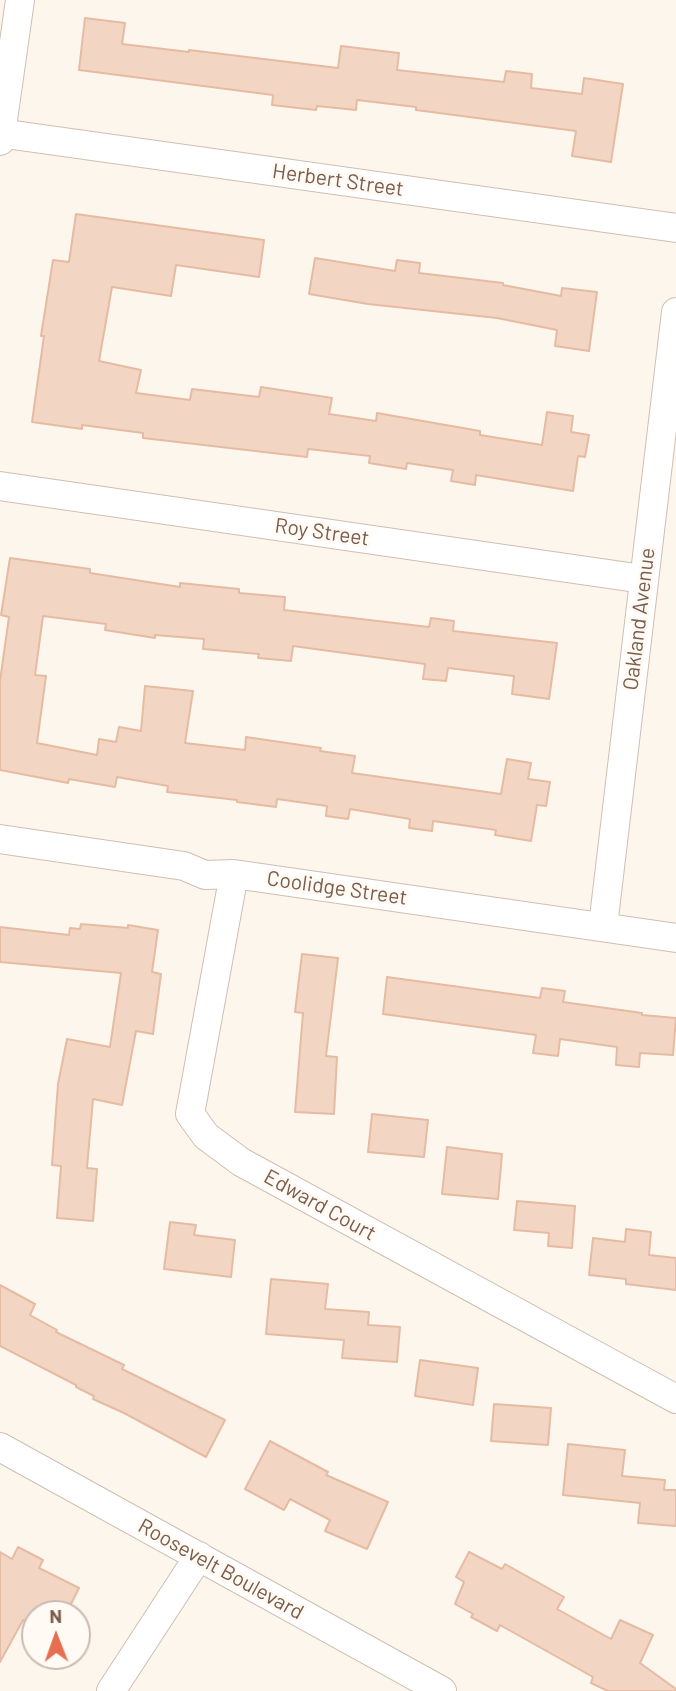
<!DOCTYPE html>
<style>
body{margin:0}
#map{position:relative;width:676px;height:1691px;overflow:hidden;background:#fdf6ec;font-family:Barlow,sans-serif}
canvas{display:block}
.north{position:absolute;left:21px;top:1600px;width:70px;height:70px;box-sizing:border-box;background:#fffaf3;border:2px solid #cabbb1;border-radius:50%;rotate:359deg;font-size:19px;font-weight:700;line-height:28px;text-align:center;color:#7a5c4d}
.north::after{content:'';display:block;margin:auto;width:24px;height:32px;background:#e76f51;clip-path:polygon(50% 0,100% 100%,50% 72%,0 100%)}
</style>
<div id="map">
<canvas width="676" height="1691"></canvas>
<div class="north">N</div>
</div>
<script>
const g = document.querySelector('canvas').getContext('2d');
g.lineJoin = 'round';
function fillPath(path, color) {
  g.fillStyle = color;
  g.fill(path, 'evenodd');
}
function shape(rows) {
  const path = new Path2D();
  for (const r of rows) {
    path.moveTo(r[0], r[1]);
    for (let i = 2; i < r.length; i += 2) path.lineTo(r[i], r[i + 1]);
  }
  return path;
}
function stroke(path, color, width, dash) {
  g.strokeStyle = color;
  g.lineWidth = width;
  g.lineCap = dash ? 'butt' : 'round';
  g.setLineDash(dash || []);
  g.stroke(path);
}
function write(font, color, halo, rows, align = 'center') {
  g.font = font + ' Barlow,sans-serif';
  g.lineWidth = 6;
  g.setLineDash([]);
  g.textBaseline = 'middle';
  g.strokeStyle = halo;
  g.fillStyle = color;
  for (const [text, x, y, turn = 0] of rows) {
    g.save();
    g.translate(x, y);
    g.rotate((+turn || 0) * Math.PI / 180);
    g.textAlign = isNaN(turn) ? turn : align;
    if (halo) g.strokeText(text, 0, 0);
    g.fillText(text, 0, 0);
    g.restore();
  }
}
const building = shape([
 [85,18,125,23,122,44,189,52,189,50,338,68,341,46,399,53,397,70,504,82,506,71,532,74,531,88,582,94,584,78,623,84,611,162,572,156,576,131,416,110,416,107,357,100,356,110,317,106,316,110,272,105,273,95,79,70,85,18],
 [76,214,264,240,259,277,176,265,171,296,112,287,99,361,141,370,136,393,190,400,192,389,259,397,261,387,332,398,329,414,376,421,377,413,480,431,480,435,542,445,547,412,573,416,571,432,589,435,585,457,578,456,573,491,476,475,475,485,451,481,453,470,407,463,406,469,369,463,370,456,308,449,307,457,143,438,143,433,82,425,82,429,32,422,44,336,41,336,53,260,69,262,76,214],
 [315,258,395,271,397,260,420,263,419,273,503,283,503,285,561,296,562,288,597,292,589,351,555,346,557,330,497,318,368,304,309,294,315,258],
 [10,558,90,569,90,573,180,587,180,583,239,589,239,593,285,597,284,610,429,627,431,618,454,621,453,631,557,643,549,699,512,694,514,676,448,668,446,681,423,679,425,664,293,646,291,661,258,658,259,654,203,649,204,639,155,635,155,638,105,630,106,624,43,616,35,675,46,676,37,743,97,755,99,739,116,742,119,727,141,731,145,686,193,691,185,743,245,750,246,737,321,748,320,751,355,756,352,773,501,794,507,759,531,763,528,779,550,782,546,806,537,805,531,841,495,835,496,830,433,821,432,831,409,828,410,819,350,809,348,819,326,816,327,806,277,799,276,807,237,802,237,800,167,792,168,786,117,777,115,787,69,779,68,783,0,770,0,681,9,617,1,615,10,558],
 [81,924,128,928,128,925,158,930,152,972,161,974,153,1034,136,1031,122,1105,93,1099,87,1168,97,1169,93,1221,57,1218,61,1166,52,1165,58,1084,67,1039,110,1047,121,973,0,962,0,927,69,935,70,928,80,929,81,924],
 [302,954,338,958,326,1056,337,1057,334,1114,295,1112,303,1013,295,1012,302,954],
 [387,977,540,998,542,988,565,991,563,1002,642,1013,642,1015,676,1018,673,1055,640,1053,639,1067,616,1065,617,1047,560,1039,558,1056,533,1053,536,1035,383,1014,387,977],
 [372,1114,428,1120,424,1157,368,1152,372,1114],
 [447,1147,502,1154,498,1199,442,1194,447,1147],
 [517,1201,575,1206,572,1248,548,1246,549,1233,514,1230,517,1201],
 [170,1222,196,1225,194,1235,235,1240,231,1277,164,1269,170,1222],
 [626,1229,651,1232,649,1255,676,1258,676,1290,626,1284,626,1279,589,1275,593,1238,625,1242,626,1229],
 [271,1279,328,1284,325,1309,369,1312,368,1325,400,1327,397,1362,342,1358,344,1340,266,1334,271,1279],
 [0,1285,35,1304,30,1315,57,1330,56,1332,124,1365,122,1369,225,1420,206,1457,124,1413,93,1399,94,1396,76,1387,76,1385,0,1346,0,1285],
 [420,1360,478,1368,473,1405,415,1396,420,1360],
 [494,1404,551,1408,548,1445,491,1441,494,1404],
 [270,1441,328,1472,326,1475,388,1502,367,1549,325,1531,330,1520,290,1499,284,1510,245,1489,270,1441],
 [568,1444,625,1450,622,1476,665,1480,664,1490,676,1490,676,1526,638,1523,640,1503,563,1495,568,1444],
 [18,1547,43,1560,39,1568,79,1588,66,1614,35,1614,35,1626,23,1620,0,1662,0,1552,12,1559,18,1547],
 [469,1552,502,1569,505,1564,564,1597,557,1609,611,1639,620,1620,653,1635,640,1663,676,1689,676,1691,608,1691,591,1683,593,1677,500,1625,497,1631,471,1617,473,1614,455,1604,464,1582,456,1577,469,1552]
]);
fillPath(building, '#f3d5c3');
stroke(building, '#e6bba3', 2);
const street = shape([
 [0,133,676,228],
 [0,141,20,0],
 [0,486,643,579],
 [0,839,184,866,205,875,234,874,676,938],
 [234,874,190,1114,206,1136,241,1162,676,1399],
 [603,926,676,312],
 [0,1447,442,1691],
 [111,1691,199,1556]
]);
stroke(street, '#d1beb0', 30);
stroke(street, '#fff', 28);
write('21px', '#7a5c4d', '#fffaf3', [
 ["Herbert Street",338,180,8],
 ["Roy Street",322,532,8],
 ["Oakland Avenue",639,619,-83],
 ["Coolidge Street",337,888,8],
 ["Edward Court",320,1205,29],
 ["Roosevelt Boulevard",221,1569,29]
]);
</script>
